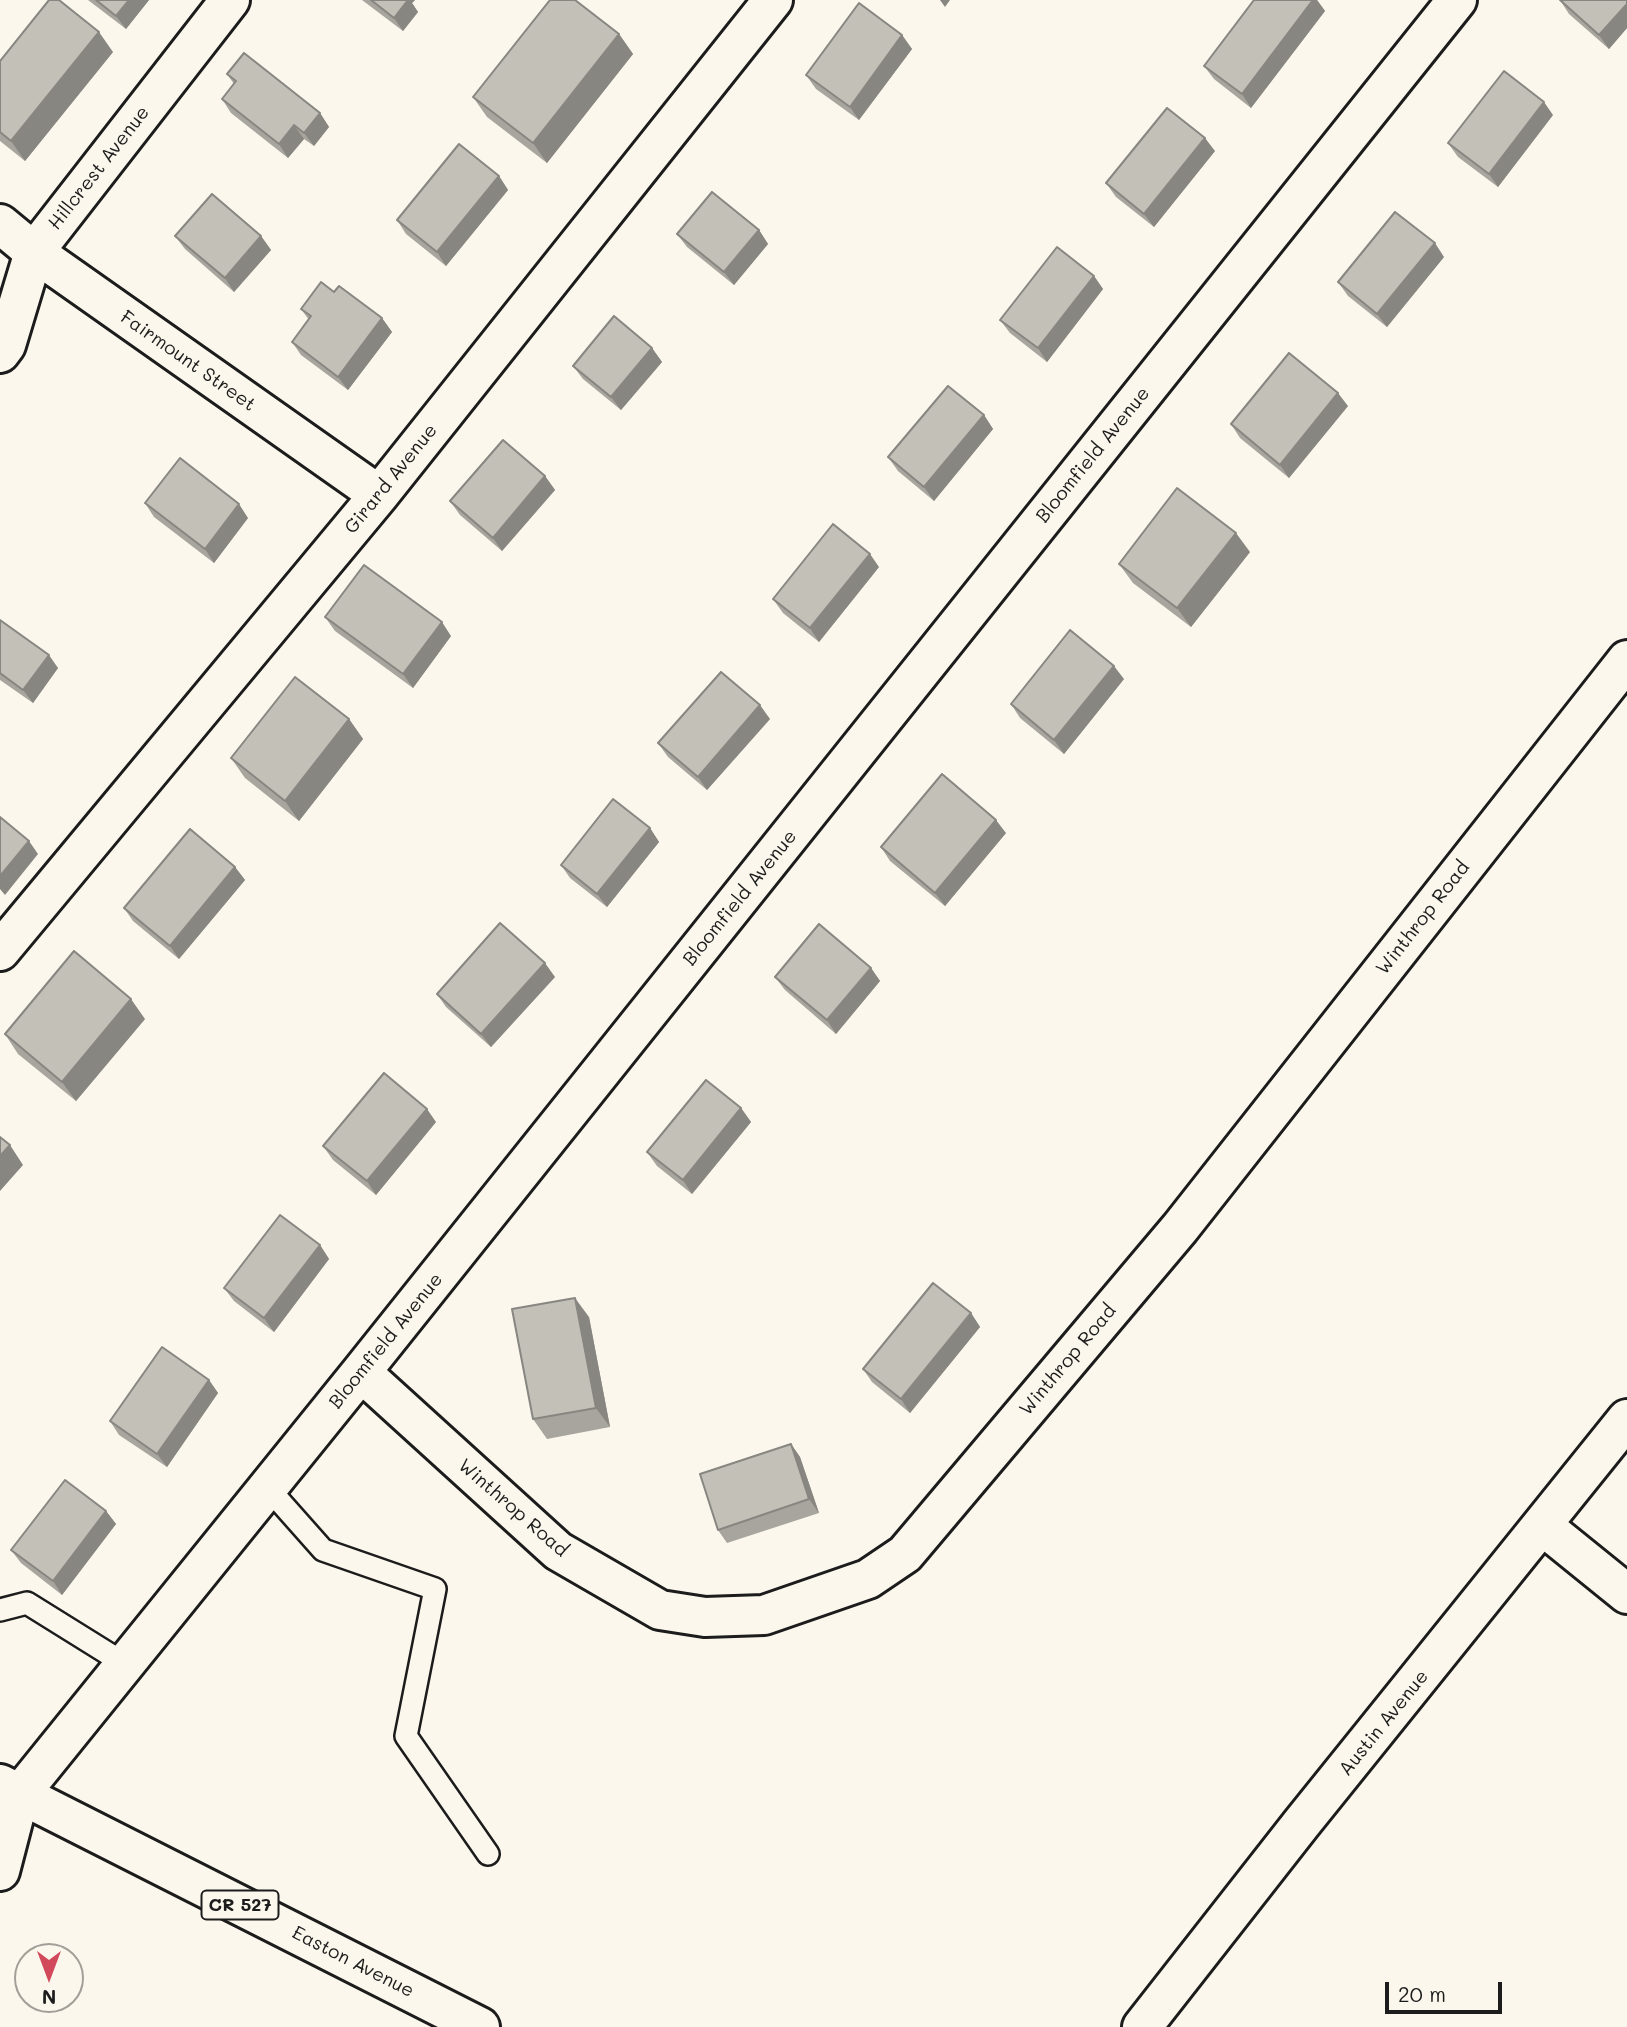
<!DOCTYPE html>
<style>
body{margin:0}
#map{position:relative;width:1627px;height:2027px;overflow:hidden;background:#fbf7ec;font-family:Mali,sans-serif}
canvas{display:block}
.north{position:absolute;left:14px;top:1943px;width:70px;height:70px;box-sizing:border-box;background:#fbf7ec;border:2px solid #a29f99;border-radius:50%;rotate:180deg;font-size:19px;font-weight:700;line-height:28px;text-align:center;color:#1c1c1c}
.north::after{content:'';display:block;margin:auto;width:24px;height:32px;background:#d1495b;clip-path:polygon(50% 0,100% 100%,50% 72%,0 100%)}
.scale{position:absolute;left:1385px;top:1982px;width:117px;height:32px;box-sizing:border-box;border:4px solid #1c1c1c;border-top:0;padding-left:9px;font-size:21px;line-height:24px;white-space:nowrap;color:#1c1c1c;-webkit-text-stroke:5px #fbf7ec;paint-order:stroke}
</style>
<div id="map">
<canvas width="1627" height="2027"></canvas>
<div class="north">N</div>
<div class="scale">20 m</div>
</div>
<script>
const g = document.querySelector('canvas').getContext('2d');
g.lineJoin = 'round';
function shape(rows) {
  const path = new Path2D();
  for (const r of rows) {
    path.moveTo(r[0], r[1]);
    for (let i = 2; i < r.length; i += 2) path.lineTo(r[i], r[i + 1]);
  }
  return path;
}
function stroke(path, color, width, dash) {
  g.strokeStyle = color;
  g.lineWidth = width;
  g.lineCap = dash ? 'butt' : 'round';
  g.setLineDash(dash || []);
  g.stroke(path);
}
function fillPath(path, color) {
  g.fillStyle = color;
  g.fill(path, 'evenodd');
}
function write(font, color, halo, rows, align = 'center') {
  g.font = font + ' Mali,sans-serif';
  g.lineWidth = 5;
  g.setLineDash([]);
  g.textBaseline = 'middle';
  g.strokeStyle = halo;
  g.fillStyle = color;
  for (const [text, x, y, turn = 0] of rows) {
    g.save();
    g.translate(x, y);
    g.rotate((+turn || 0) * Math.PI / 180);
    g.textAlign = isNaN(turn) ? turn : align;
    if (halo) g.strokeText(text, 0, 0);
    g.fillText(text, 0, 0);
    g.restore();
  }
}
const lane = shape([
 [268,1488,323,1550,435,1589,406,1736,488,1854],
 [0,1610,27,1603,125,1664]
]);
const street = shape([
 [0,224,34,252,379,495],
 [0,353,6,345,34,252,230,0],
 [0,951,379,495,773,0],
 [361,1372,558,1551,660,1610,705,1617,764,1615,868,1579,905,1554,1180,1228,1627,660],
 [1543,1526,1627,1594],
 [0,1871,20,1794,361,1372,1457,0],
 [1142,2027,1301,1824,1627,1419]
]);
const primary = shape([
 [0,1784,480,2027]
]);
stroke(lane, '#1c1c1c', 26);
stroke(street, '#1c1c1c', 44);
stroke(primary, '#1c1c1c', 44);
stroke(lane, '#fbf7ec', 21);
stroke(street, '#fbf7ec', 38);
stroke(primary, '#fbf7ec', 38);
fillPath(shape([
 [88,0,149,0,126,29],
 [362,0,415,0,412,3,418,12,403,31],
 [1254,0,1317,0,1325,11,1251,108,1214,79,1204,66],
 [1560,0,1627,0,1627,28,1609,49,1569,14],
 [619,34,633,54,547,163,487,117,473,97],
 [902,35,912,49,859,120,816,89,806,75],
 [113,52,25,161,0,141,0,61],
 [227,74,320,113,329,127,314,146,304,139,288,158,231,113,222,99,234,84],
 [1553,115,1498,187,1458,157,1448,143],
 [1215,151,1154,227,1116,197,1106,183],
 [499,176,508,190,446,266,406,234,397,220],
 [759,230,768,244,734,285,687,247,677,234],
 [175,236,261,236,271,250,234,292,185,249],
 [1444,257,1387,327,1348,296,1338,282],
 [1094,276,1103,289,1047,362,1010,333,1000,320],
 [334,292,382,318,392,332,348,390,301,355,292,342,309,320,301,309],
 [652,348,662,362,621,410,583,379,573,366],
 [1348,406,1289,478,1240,438,1231,424],
 [984,415,993,429,934,501,898,471,888,457],
 [545,476,555,490,502,551,460,515,450,501],
 [145,503,248,518,214,563,154,517],
 [1250,552,1191,627,1133,583,1119,564],
 [879,567,819,642,783,613,773,599],
 [325,617,451,636,413,688,335,631],
 [0,620,58,668,33,703,0,680],
 [1124,679,1064,754,1020,718,1011,704],
 [349,719,363,739,299,821,245,778,231,758],
 [770,719,707,790,668,757,658,743],
 [650,828,659,842,607,907,570,878,561,865],
 [1006,833,945,906,890,861,881,847],
 [235,867,245,880,179,959,133,921,124,908],
 [871,968,880,981,836,1034,785,990,775,977],
 [555,977,491,1047,446,1007,437,994],
 [145,1019,76,1101,18,1054,5,1034],
 [741,1108,751,1122,692,1194,657,1166,647,1152],
 [436,1122,376,1195,333,1160,323,1146],
 [320,1245,329,1259,274,1332,234,1301,224,1288],
 [971,1313,980,1327,910,1413,872,1382,863,1369],
 [589,1317,610,1427,547,1439,533,1419],
 [209,1380,218,1393,167,1467,119,1435,110,1421],
 [791,1444,800,1457,819,1513,727,1543,718,1530],
 [106,1511,116,1524,62,1595,21,1563,11,1550]
]), '#a8a59e');
fillPath(shape([
 [129,0,149,0,126,29,116,16],
 [406,0,415,0,412,3,418,12,403,31,394,18],
 [940,0,950,0,945,7],
 [1313,0,1317,0,1325,11,1251,108,1242,94],
 [1627,4,1627,28,1609,49,1599,35],
 [99,32,113,52,25,161,11,141],
 [619,34,633,54,547,163,533,143],
 [902,35,912,49,859,120,850,107],
 [1544,102,1553,115,1498,187,1489,174],
 [320,113,329,127,314,146,304,133],
 [294,125,304,139,288,158,279,144],
 [1205,138,1215,151,1154,227,1144,214],
 [499,176,508,190,446,266,437,252],
 [759,230,768,244,734,285,724,272],
 [261,236,271,250,234,292,225,278],
 [1435,243,1444,257,1387,327,1377,314],
 [1094,276,1103,289,1047,362,1038,348],
 [382,318,392,332,348,390,338,377],
 [652,348,662,362,621,410,611,397],
 [1338,393,1348,406,1289,478,1280,465],
 [984,415,993,429,934,501,924,487],
 [545,476,555,490,502,551,493,538],
 [239,504,248,518,214,563,205,549],
 [1236,533,1250,552,1191,627,1177,608],
 [870,554,879,567,819,642,810,628],
 [442,622,451,636,413,688,403,674],
 [49,655,58,668,33,703,23,690],
 [1114,666,1124,679,1064,754,1054,740],
 [760,705,770,719,707,790,698,777],
 [349,719,363,739,299,821,285,801],
 [996,820,1006,833,945,906,935,893],
 [650,828,659,842,607,907,597,894],
 [29,841,38,854,5,895,0,889,0,876],
 [235,867,245,880,179,959,170,946],
 [545,963,555,977,491,1047,481,1034],
 [871,968,880,981,836,1034,827,1020],
 [131,999,145,1019,76,1101,62,1082],
 [741,1108,751,1122,692,1194,683,1180],
 [427,1109,436,1122,376,1195,367,1181],
 [10,1145,23,1165,0,1191,0,1156],
 [320,1245,329,1259,274,1332,264,1318],
 [575,1298,589,1317,610,1427,596,1408],
 [971,1313,980,1327,910,1413,901,1399],
 [209,1380,218,1393,167,1467,157,1454],
 [791,1444,800,1457,819,1513,809,1499],
 [106,1511,116,1524,62,1595,53,1581]
]), '#888681');
const building = shape([
 [49,0,59,0,99,32,11,141,0,132,0,61,49,0],
 [96,0,129,0,116,16,96,0],
 [371,0,408,0,394,18,371,0],
 [550,0,575,0,619,34,533,143,473,97,550,0],
 [1254,0,1313,0,1242,94,1204,66,1254,0],
 [1560,0,1627,0,1627,4,1599,35,1560,0],
 [859,3,902,35,850,107,806,75,859,3],
 [244,53,320,113,304,133,294,125,279,144,222,99,236,81,227,74,244,53],
 [1504,71,1544,102,1489,174,1448,143,1504,71],
 [1167,108,1205,138,1144,214,1106,183,1167,108],
 [459,144,499,176,437,252,397,220,459,144],
 [712,192,759,230,724,272,677,234,712,192],
 [212,194,261,236,225,278,175,236,212,194],
 [1395,212,1435,243,1377,314,1338,282,1395,212],
 [1057,247,1094,276,1038,348,1000,320,1057,247],
 [321,282,334,292,339,286,382,318,338,377,292,342,311,316,301,309,321,282],
 [614,316,652,348,611,397,573,366,614,316],
 [1289,353,1338,393,1280,465,1231,424,1289,353],
 [948,386,984,415,924,487,888,457,948,386],
 [503,440,545,476,493,538,450,501,503,440],
 [180,458,239,504,205,549,145,503,180,458],
 [1177,488,1236,533,1177,608,1119,564,1177,488],
 [833,524,870,554,810,628,773,599,833,524],
 [364,565,442,622,403,674,325,617,364,565],
 [0,620,49,655,23,690,0,673,0,620],
 [1070,630,1114,666,1054,740,1011,704,1070,630],
 [721,672,760,705,698,777,658,743,721,672],
 [295,677,349,719,285,801,231,758,295,677],
 [942,774,996,820,935,893,881,847,942,774],
 [613,799,650,828,597,894,561,865,613,799],
 [0,817,29,841,0,876,0,817],
 [190,829,235,867,170,946,124,908,190,829],
 [500,923,545,963,481,1034,437,994,500,923],
 [819,924,871,968,827,1020,775,977,819,924],
 [74,951,131,999,62,1082,5,1034,74,951],
 [384,1073,427,1109,367,1181,323,1146,384,1073],
 [706,1080,741,1108,683,1180,647,1152,706,1080],
 [0,1137,10,1145,0,1156,0,1137],
 [280,1215,320,1245,264,1318,224,1288,280,1215],
 [933,1283,971,1313,901,1399,863,1369,933,1283],
 [575,1298,596,1408,533,1419,512,1309,575,1298],
 [162,1347,209,1380,157,1454,110,1421,162,1347],
 [791,1444,809,1499,718,1530,700,1474,791,1444],
 [65,1480,106,1511,53,1581,11,1550,65,1480]
]);
fillPath(building, '#c3c0b8');
stroke(building, '#888681', 2);
for (const [x, y, w] of [
 [240,1905,77]
]) {
  const box = new Path2D();
  box.roundRect(x - w / 2, y - 14.5, w, 29, 5);
  g.fillStyle = '#fbf7ec';
  g.fill(box);
  stroke(box, '#1c1c1c', 2);
}
write('bold 18px', '#1c1c1c', null, [
 ["CR 527",240,1905]
]);
write('19px', '#1c1c1c', '#fbf7ec', [
 ["Hillcrest Avenue",99,168,-52],
 ["Fairmount Street",188,361,35],
 ["Bloomfield Avenue",1093,455,-51],
 ["Girard Avenue",391,479,-51],
 ["Bloomfield Avenue",740,898,-51],
 ["Winthrop Road",1423,918,-52],
 ["Bloomfield Avenue",386,1341,-51],
 ["Winthrop Road",1068,1360,-50],
 ["Winthrop Road",513,1508,41],
 ["Austin Avenue",1384,1723,-51],
 ["Easton Avenue",353,1962,27]
]);
</script>
